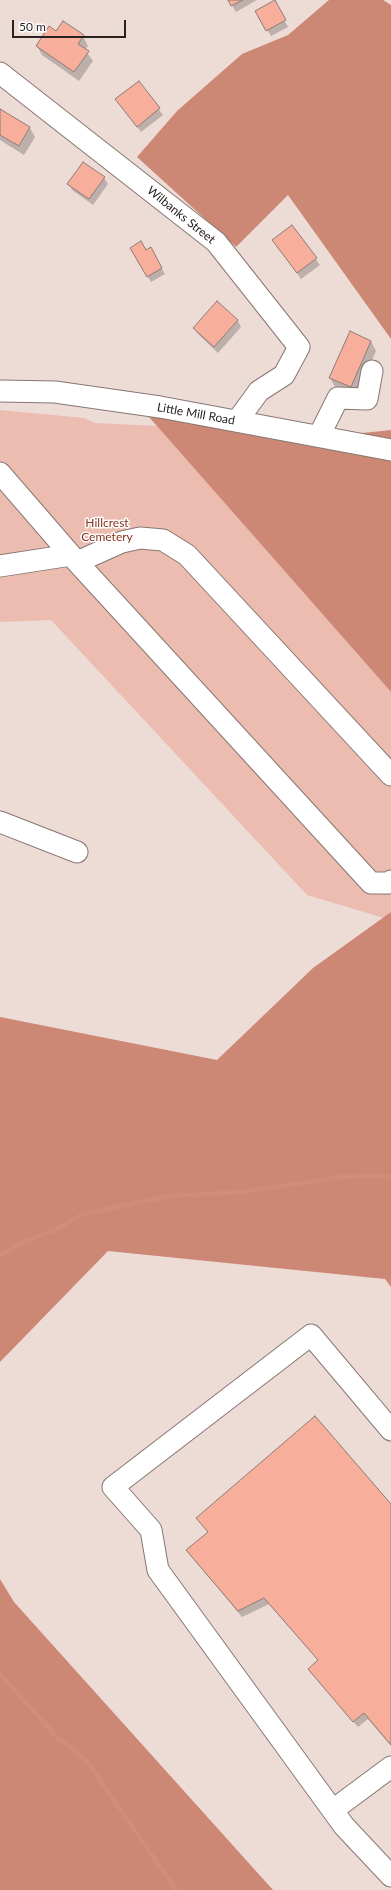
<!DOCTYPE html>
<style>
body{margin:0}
#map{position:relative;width:391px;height:1890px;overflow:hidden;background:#eddbd6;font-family:Lato,sans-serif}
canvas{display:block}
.scale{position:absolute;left:12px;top:20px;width:114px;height:18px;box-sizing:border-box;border:2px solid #292220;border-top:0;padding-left:5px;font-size:12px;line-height:14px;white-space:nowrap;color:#292220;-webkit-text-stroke:3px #fff;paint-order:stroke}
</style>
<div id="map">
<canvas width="391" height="1890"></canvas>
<div class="scale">50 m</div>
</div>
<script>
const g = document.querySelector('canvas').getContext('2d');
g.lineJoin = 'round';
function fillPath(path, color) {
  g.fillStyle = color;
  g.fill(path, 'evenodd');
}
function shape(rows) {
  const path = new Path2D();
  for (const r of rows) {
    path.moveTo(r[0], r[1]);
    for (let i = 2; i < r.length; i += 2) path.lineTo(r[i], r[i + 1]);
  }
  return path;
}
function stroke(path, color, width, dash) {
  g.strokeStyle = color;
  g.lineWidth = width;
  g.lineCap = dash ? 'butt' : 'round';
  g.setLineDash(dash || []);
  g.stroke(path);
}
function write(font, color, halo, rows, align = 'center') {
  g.font = font + ' Lato,sans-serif';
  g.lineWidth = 3;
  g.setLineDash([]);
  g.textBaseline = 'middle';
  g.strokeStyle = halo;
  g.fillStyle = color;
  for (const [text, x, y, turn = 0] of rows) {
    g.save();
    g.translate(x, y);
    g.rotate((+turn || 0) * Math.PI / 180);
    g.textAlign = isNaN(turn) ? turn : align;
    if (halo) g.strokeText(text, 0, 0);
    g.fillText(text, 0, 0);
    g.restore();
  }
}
fillPath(shape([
 [0,410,84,418,95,423,157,426,391,692,391,912,384,918,307,895,51,620,0,622]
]), '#ebbcaf');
fillPath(shape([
 [329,0,383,0,391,5,391,339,288,195,236,247,137,157,177,111,242,54,288,35],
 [142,409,288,441,391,430,391,692],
 [391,912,391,1287,385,1279,108,1251,0,1362,0,1017,217,1060,313,968],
 [0,1579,14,1602,273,1890,0,1890]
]), '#cc8775');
fillPath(shape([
 [229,0,257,0,236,12],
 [274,2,288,27,271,36,257,12],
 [57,32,83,36,88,46,85,50,93,61,79,81,42,55,37,46],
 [139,82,163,115,141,132,120,105],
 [0,110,30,128,35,137,24,155,0,140],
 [83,163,104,178,108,184,93,205,72,190,69,184],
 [292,227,320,265,301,279,273,240],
 [131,249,146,251,150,249,165,274,151,282],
 [217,303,238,321,241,327,218,353,198,334,194,328],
 [371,341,376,351,356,396,335,387,330,378],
 [391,1506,391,1746,368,1719,358,1727,313,1675,310,1669,319,1661,269,1604,242,1617,187,1551,208,1533,197,1518]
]), '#0003');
stroke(shape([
 [0,1256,19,1244,55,1230,83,1214,170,1196,242,1192,341,1177,375,1176,391,1177],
 [0,1674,57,1737,86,1760,176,1890]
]), '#d28d7a', 4.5);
const building = shape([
 [228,0,243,0,231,6,228,0],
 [275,0,286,20,266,31,255,11,275,0],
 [63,21,84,35,78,44,89,51,74,72,36,46,49,26,56,31,63,21],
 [139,81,160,108,137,127,115,99,139,81],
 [0,109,30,127,19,146,0,135,0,109],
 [83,162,105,177,89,199,67,184,83,162],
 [292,225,317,258,297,273,272,240,292,225],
 [141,241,146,250,151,247,162,268,147,277,130,248,141,241],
 [217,301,238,320,214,347,193,328,217,301],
 [350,331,371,341,351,387,329,378,350,331],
 [315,1416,391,1504,391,1745,364,1713,353,1722,308,1669,318,1660,264,1598,238,1611,186,1550,208,1532,196,1518,315,1416]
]);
fillPath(building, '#f7af9b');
stroke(building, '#8c7b77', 1);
const minor = shape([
 [0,73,216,242,299,347,284,375,259,391,237,421],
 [0,391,55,392,160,407,391,450],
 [319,436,338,398,367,399,372,371],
 [0,473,77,562],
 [0,566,71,555],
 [391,775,187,555,163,540,140,538,122,542,77,562,371,883,389,883,391,881],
 [0,822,77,852],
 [391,1430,311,1335,113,1487,151,1530,158,1570,344,1826,391,1876],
 [333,1810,391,1767]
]);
stroke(minor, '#877772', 23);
stroke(minor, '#fff', 21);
write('12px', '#292220', '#fff', [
 ["Wilbanks Street",181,215,39],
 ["Little Mill Road",196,414,10]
]);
write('12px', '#86321c', '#fff', [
 ["Hillcrest",107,523],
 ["Cemetery",107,537]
]);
</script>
